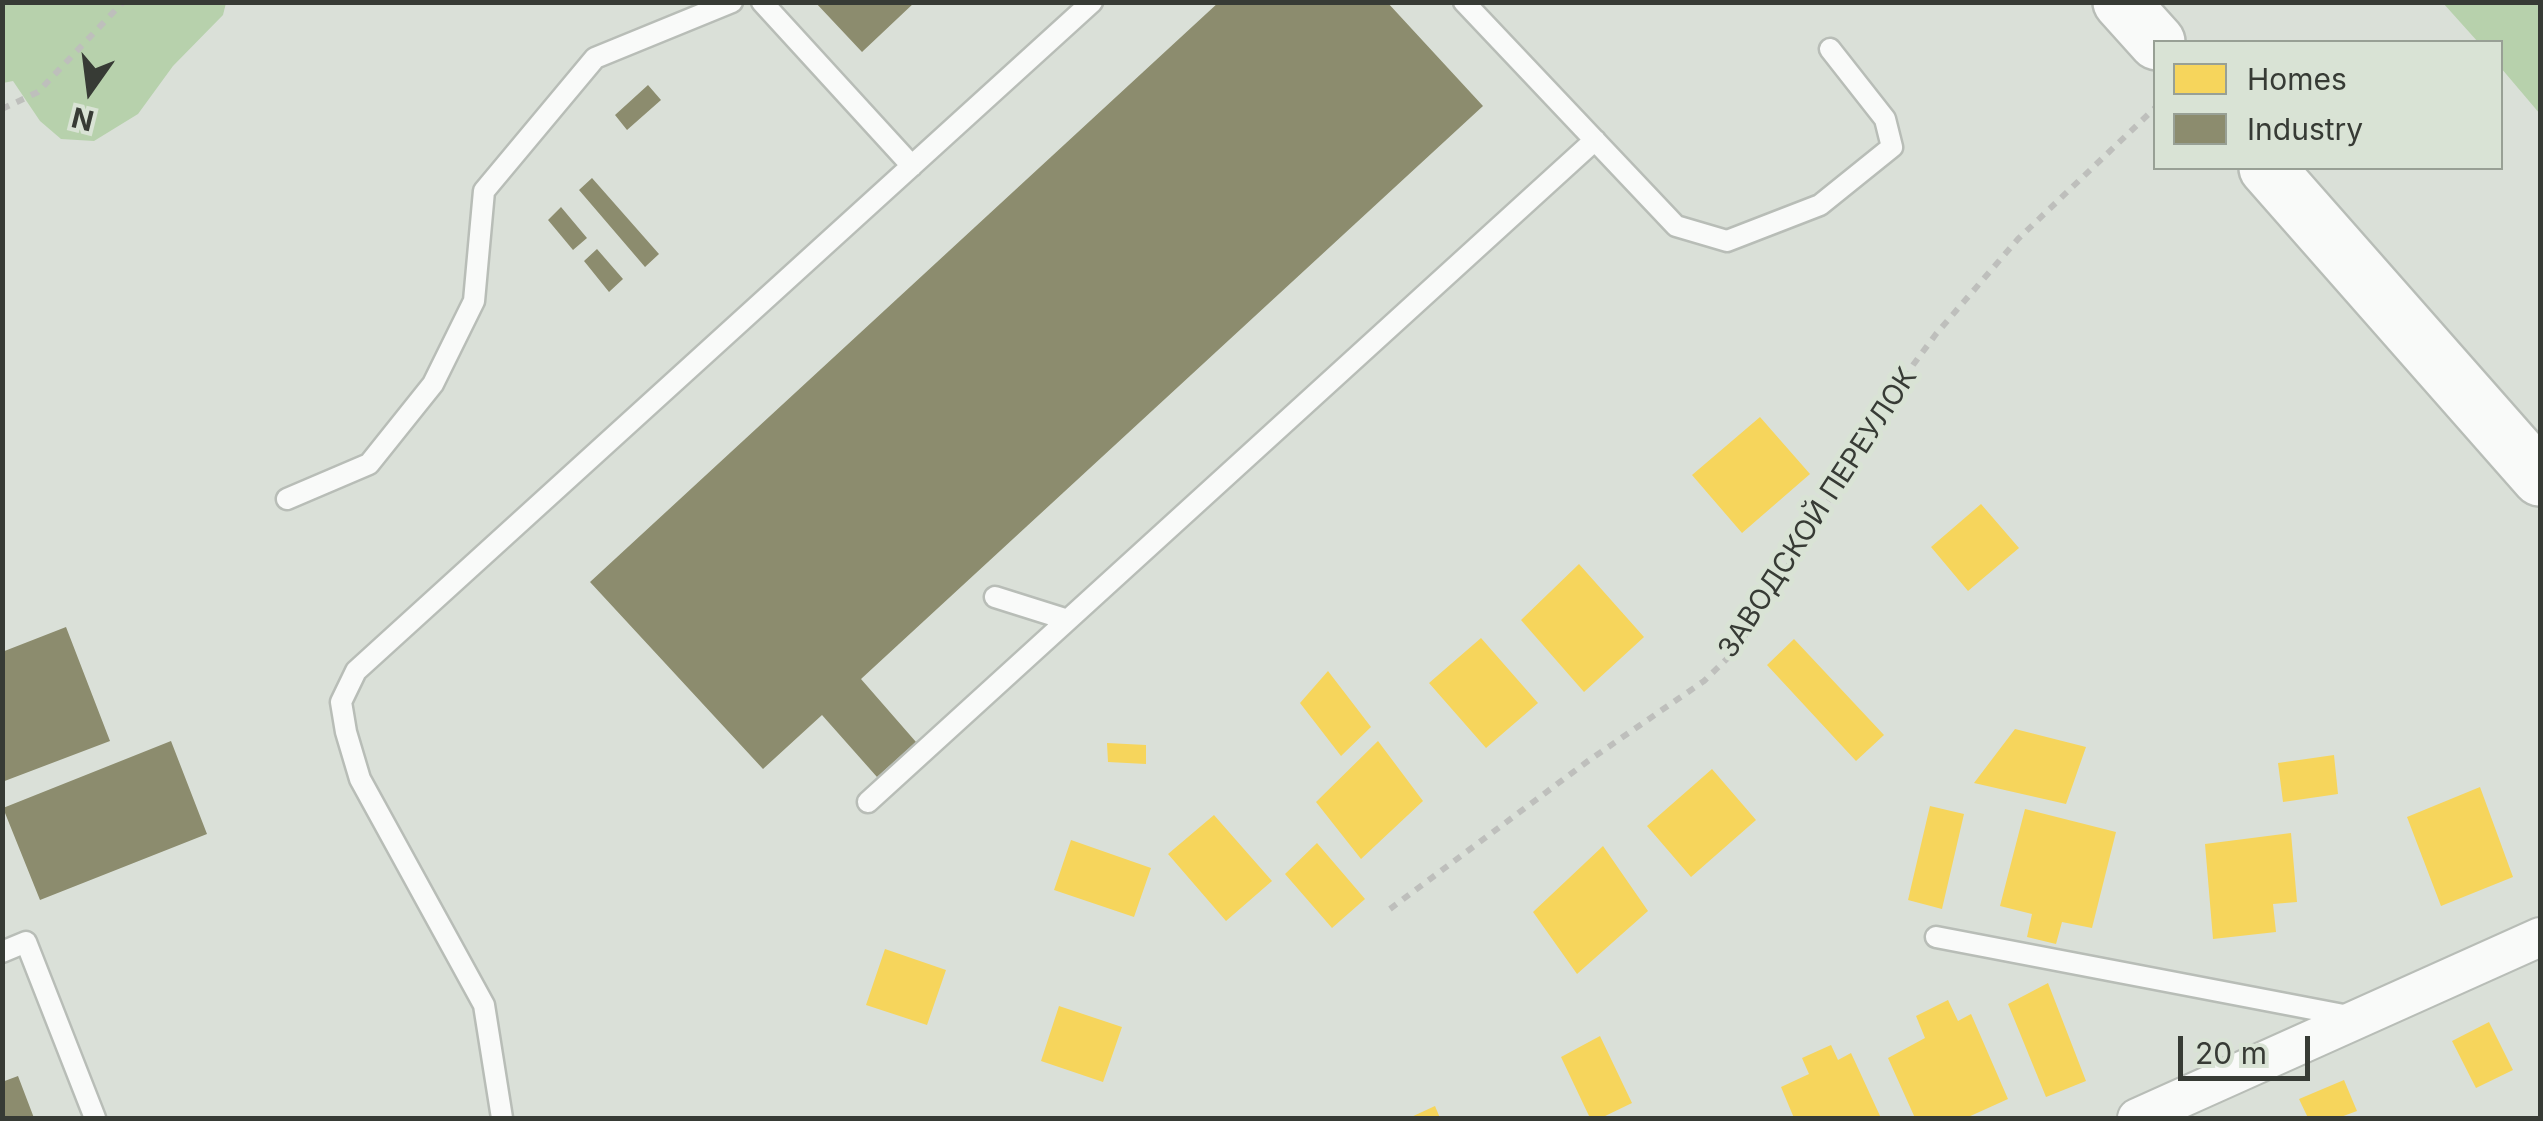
<!DOCTYPE html>
<meta charset="utf-8">
<style>
body{margin:0}
#map{position:relative;width:2543px;height:1121px;overflow:hidden;background:#dae0d8;font-family:Inter,sans-serif}
canvas{display:block}
.frame{position:absolute;inset:0;border:5px solid #373b35;pointer-events:none}
.legend{position:absolute;left:2153px;top:40px;width:350px;height:130px;box-sizing:border-box;background:#d9e3d5;border:2px solid #98a095;margin:0;padding:12px 18px;list-style:none;font-size:30px;color:#373b35}
.legend li{display:flex;align-items:center;gap:20px;height:50px}
.legend b{width:50px;border:2px solid #98a095}
.north{position:absolute;left:40px;top:40px;width:100px;height:100px;-webkit-text-stroke:8px #d9e3d5;paint-order:stroke;rotate:194deg;font-size:28px;font-weight:700;line-height:40px;text-align:center;color:#373b35}
.north::after{content:'';display:block;margin:auto;width:35px;height:45px;background:#373b35;clip-path:polygon(50% 0,100% 100%,50% 72%,0 100%)}
.scale{position:absolute;left:2178px;top:1036px;width:132px;height:45px;box-sizing:border-box;border:5px solid #373b35;border-top:0;padding-left:12px;font-size:30px;line-height:35px;white-space:nowrap;color:#373b35;-webkit-text-stroke:8px #d9e3d5;paint-order:stroke}
</style>
<div id="map">
<canvas width="2543" height="1121"></canvas>
<div class="frame"></div>
<ul class="legend">
<li><b style="height:28px;background:#f6d55c"></b>Homes</li>
<li><b style="height:28px;background:#8c8c6e"></b>Industry</li>
</ul>
<div class="north">N</div>
<div class="scale">20 m</div>
</div>
<script>
const g = document.querySelector('canvas').getContext('2d');
g.lineJoin = 'round';
function fillPath(path, color) {
  g.fillStyle = color;
  g.fill(path, 'evenodd');
}
function shape(rows) {
  const path = new Path2D();
  for (const r of rows) {
    path.moveTo(r[0], r[1]);
    for (let i = 2; i < r.length; i += 2) path.lineTo(r[i], r[i + 1]);
  }
  return path;
}
function stroke(path, color, width, dash) {
  g.strokeStyle = color;
  g.lineWidth = width;
  g.lineCap = dash ? 'butt' : 'round';
  g.setLineDash(dash || []);
  g.stroke(path);
}
function write(font, color, halo, rows, align = 'center') {
  g.font = font + ' Inter,sans-serif';
  g.lineWidth = 10;
  g.setLineDash([]);
  g.textBaseline = 'middle';
  g.strokeStyle = halo;
  g.fillStyle = color;
  for (const [text, x, y, turn = 0] of rows) {
    g.save();
    g.translate(x, y);
    g.rotate((+turn || 0) * Math.PI / 180);
    g.textAlign = isNaN(turn) ? turn : align;
    if (halo) g.strokeText(text, 0, 0);
    g.fillText(text, 0, 0);
    g.restore();
  }
}
fillPath(shape([
 [5,3,5,2,226,3,223,15,173,66,138,114,94,141,61,139,40,121,13,81,3,83,2,4],
 [2443,3,2540,3,2540,114,2501,68,2500,42,2478,42]
]), '#b7d1ac');
fillPath(shape([
 [1760,417,1810,474,1742,533,1692,475],
 [1981,504,2019,548,1968,591,1931,547],
 [1579,564,1644,637,1584,692,1521,620],
 [1481,638,1538,703,1486,748,1429,683],
 [1794,639,1884,735,1856,761,1767,665],
 [1328,671,1371,727,1341,756,1300,703],
 [2015,729,2086,747,2066,804,1974,783],
 [1378,741,1423,801,1361,859,1316,802],
 [1107,743,1146,745,1146,764,1108,762],
 [2334,755,2338,794,2283,802,2278,763],
 [1712,769,1756,820,1691,877,1647,826],
 [2480,787,2513,877,2441,906,2407,817],
 [1930,806,1964,814,1942,909,1908,900],
 [2025,809,2116,832,2092,928,2062,922,2056,944,2027,937,2032,914,2000,906],
 [1214,815,1272,881,1226,921,1168,854],
 [2291,833,2297,902,2273,904,2276,932,2213,939,2205,844],
 [1071,840,1151,868,1134,917,1054,890],
 [1317,843,1365,899,1332,928,1285,874],
 [1603,846,1648,911,1577,974,1533,912],
 [885,949,946,970,927,1025,866,1005],
 [2048,983,2086,1081,2046,1097,2008,1004],
 [1948,1000,1958,1021,1971,1014,2008,1099,1966,1118,1915,1118,1888,1058,1925,1038,1916,1016],
 [1059,1006,1122,1027,1103,1082,1041,1061],
 [2489,1022,2513,1070,2476,1088,2452,1041],
 [1600,1036,1632,1103,1601,1118,1590,1118,1561,1057],
 [1831,1045,1838,1060,1851,1053,1881,1118,1794,1118,1781,1087,1809,1074,1802,1058],
 [2344,1080,2357,1111,2338,1118,2308,1118,2299,1099],
 [1435,1106,1440,1118,1409,1118]
]), '#f6d55c');
fillPath(shape([
 [815,2,915,2,862,52],
 [1219,2,1387,2,1483,106,861,679,916,742,877,777,822,715,763,769,590,582],
 [648,85,661,100,627,130,615,115],
 [592,178,659,254,645,267,579,190],
 [561,207,587,238,573,250,548,220],
 [597,249,623,279,609,292,584,261],
 [66,627,110,741,2,782,2,652],
 [171,741,207,834,40,900,3,808],
 [18,1076,34,1118,2,1118,2,1082]
]), '#8c8c6e');
const lane = shape([
 [762,2,912,166],
 [1464,2,1676,226,1727,241,1820,205,1892,147,1885,119,1830,49],
 [287,499,369,464,433,384,474,301,484,191,595,58,732,2],
 [995,597,1068,620],
 [868,802,1595,140],
 [1936,937,2354,1017],
 [2,952,26,942,95,1118],
 [502,1118,484,1005,360,779,346,732,341,702,356,671,1092,2]
]);
const street = shape([
 [2137,1118,2540,937]
]);
const primary = shape([
 [2121,2,2157,42],
 [2267,168,2540,478]
]);
stroke(lane, '#b8bdb7', 25);
stroke(street, '#b8bdb7', 42);
stroke(primary, '#b8bdb7', 60);
stroke(shape([
 [2,109,38,92,123,2],
 [1390,909,1588,761,1704,681,1736,650,1913,365,1936,334,2018,239,2156,107]
]), '#bebfbc', 6, [8, 8]);
stroke(lane, '#f9faf9', 20);
stroke(street, '#f9faf9', 38);
stroke(primary, '#f9faf9', 55);
write('28px', '#373b35', '#d9e3d5', [
 ["ЗАВОДСКОЙ ПЕРЕУЛОК",1818,513,-57]
]);
</script>
